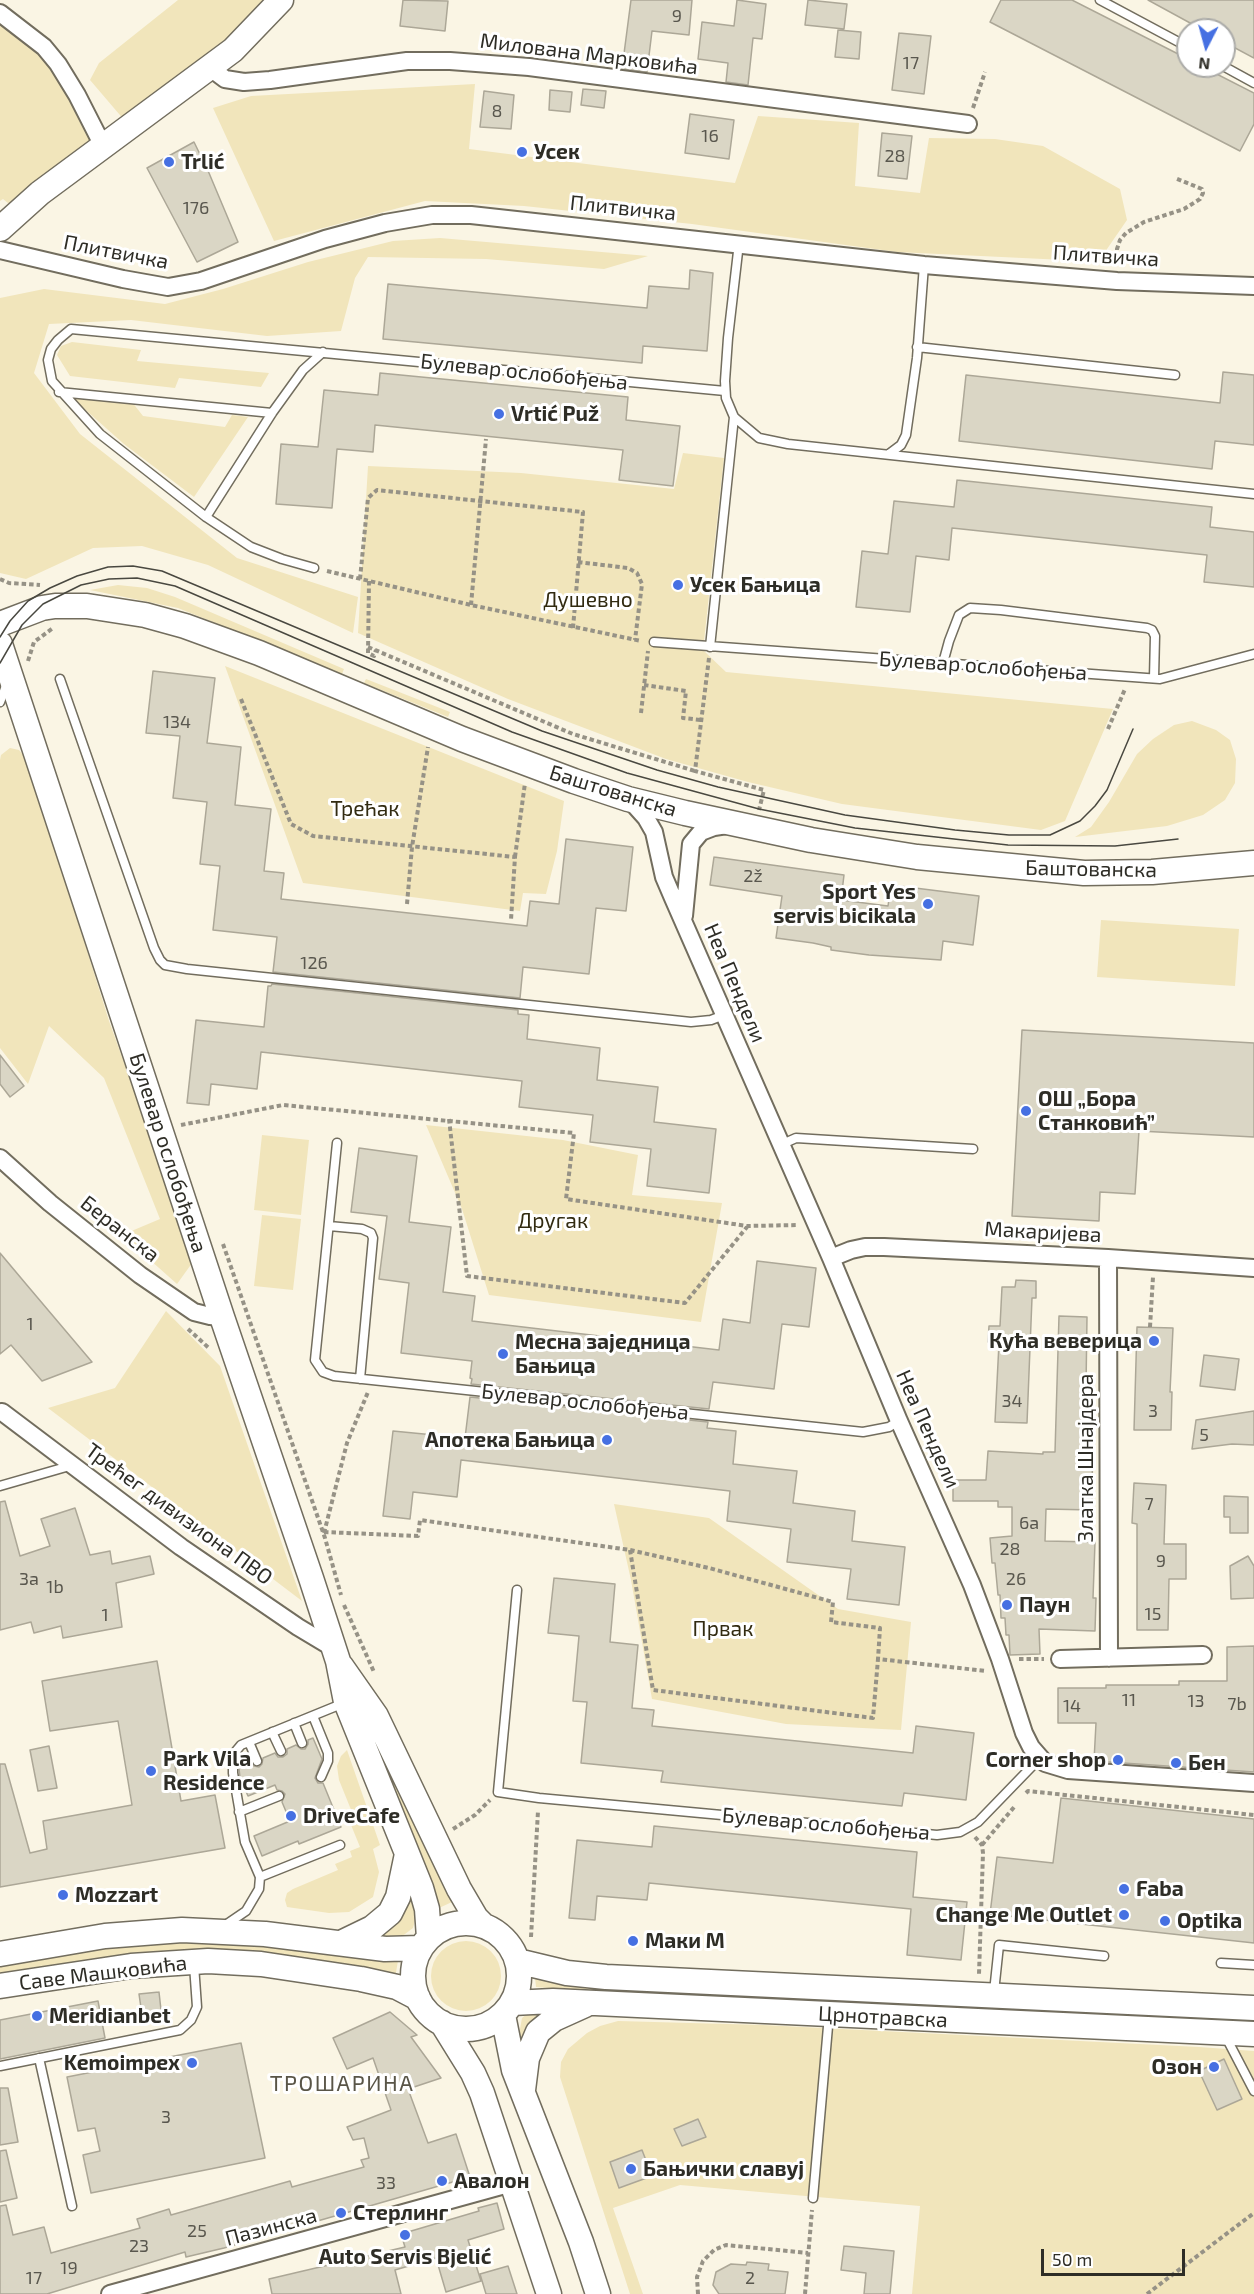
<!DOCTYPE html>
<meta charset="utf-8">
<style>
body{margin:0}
#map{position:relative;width:1254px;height:2294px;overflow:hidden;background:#faf5e4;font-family:"Exo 2",sans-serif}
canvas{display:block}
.north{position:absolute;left:1176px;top:18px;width:60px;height:60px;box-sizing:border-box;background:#fff;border:2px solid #ababa8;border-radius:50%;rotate:186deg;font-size:16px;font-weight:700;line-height:24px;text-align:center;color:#2e2d26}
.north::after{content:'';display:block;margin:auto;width:21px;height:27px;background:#4670e2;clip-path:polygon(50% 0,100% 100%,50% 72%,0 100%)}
.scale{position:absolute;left:1041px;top:2249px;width:144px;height:27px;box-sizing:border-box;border:3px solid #2e2d26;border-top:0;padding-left:8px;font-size:18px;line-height:21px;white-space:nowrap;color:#2e2d26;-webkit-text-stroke:4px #fff;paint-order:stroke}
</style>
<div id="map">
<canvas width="1254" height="2294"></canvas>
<div class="north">N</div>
<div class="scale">50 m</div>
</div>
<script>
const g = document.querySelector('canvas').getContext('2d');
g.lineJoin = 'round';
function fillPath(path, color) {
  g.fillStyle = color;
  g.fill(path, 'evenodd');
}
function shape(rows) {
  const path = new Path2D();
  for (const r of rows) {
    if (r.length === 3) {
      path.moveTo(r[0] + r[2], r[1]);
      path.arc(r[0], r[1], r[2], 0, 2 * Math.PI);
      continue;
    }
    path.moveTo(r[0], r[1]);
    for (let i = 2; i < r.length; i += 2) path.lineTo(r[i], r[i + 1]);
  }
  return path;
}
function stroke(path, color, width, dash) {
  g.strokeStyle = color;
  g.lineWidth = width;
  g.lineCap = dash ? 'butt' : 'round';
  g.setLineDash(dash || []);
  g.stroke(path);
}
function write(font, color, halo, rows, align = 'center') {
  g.font = font + ' "Exo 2",sans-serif';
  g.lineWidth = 6;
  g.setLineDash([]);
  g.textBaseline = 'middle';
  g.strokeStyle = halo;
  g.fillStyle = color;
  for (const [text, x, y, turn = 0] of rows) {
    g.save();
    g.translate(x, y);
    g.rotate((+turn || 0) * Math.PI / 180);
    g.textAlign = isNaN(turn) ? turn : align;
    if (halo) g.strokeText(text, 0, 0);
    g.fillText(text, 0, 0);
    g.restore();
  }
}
fillPath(shape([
 [178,0,265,0,208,60,125,121,90,80,99,63],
 [0,13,44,47,103,146,18,211,3,199,0,201],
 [475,84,469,149,735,183,758,116,859,123,855,186,920,193,929,138,995,139,1043,146,1120,189,1127,220,1107,249,1106,262,897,252,692,224,524,206,425,201,274,241,213,108,251,96],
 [440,238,648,256,604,269,486,259,368,257,355,278,341,331,267,336,131,320,49,324,34,373,80,434,237,558,358,597,353,633,208,565,142,546,93,548,26,579,0,573,0,298,44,289,165,304,223,289,308,262,393,241],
 [72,342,141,350,137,361,269,373,261,387,179,378,175,388,70,376,57,355,61,346],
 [72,398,132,402,143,416,225,427,232,415,248,417,194,497,124,444],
 [683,453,724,458,703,650,726,672,1113,709,1065,821,1041,830,842,804,748,782,666,759,508,699,358,633,368,466,521,473,674,489],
 [118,585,147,588,175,597,344,669,342,674,178,608,90,590],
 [225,666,564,801,557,851,546,894,523,893,520,911,303,883],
 [366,679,450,712,448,717,364,683],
 [1192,721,1216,730,1230,740,1236,759,1235,783,1225,800,1203,815,1167,826,1075,837,1091,827,1109,802,1137,754,1153,739,1174,725],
 [10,748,19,750,28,761,109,1021,195,1259,177,1284,122,1235,160,1219,104,1078,49,1026,28,1084,0,1048,0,760,1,755],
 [1101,920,1239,929,1235,986,1097,977],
 [426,1125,563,1140,638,1155,632,1195,722,1203,701,1322,489,1295,462,1209],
 [262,1135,309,1140,301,1215,254,1210],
 [262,1215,301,1219,293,1290,254,1286],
 [166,1311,220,1366,302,1601,48,1408,115,1388],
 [614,1504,709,1518,838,1609,911,1622,901,1730,786,1724,652,1699,631,1580],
 [347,1750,380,1845,373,1849,379,1872,373,1897,349,1912,329,1913,287,1907,285,1900,287,1893,293,1889,338,1870,335,1864,352,1857,350,1851,360,1847,351,1825,356,1822,339,1780,337,1766,341,1756],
 [390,1765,428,1854,452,1902,439,1908,387,1768],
 [409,1896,412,1896,415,1906,416,1916,413,1928,401,1937,378,1937,390,1930,399,1920],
 [168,1941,277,1946,398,1961,395,1978,254,1954,177,1950,64,1965,0,1976,0,1967,97,1948],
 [466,1976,35],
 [535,1977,1254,2019,1254,2025,628,1995,536,1987],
 [556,2009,520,2056,518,2040,522,2018,527,2014],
 [618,2021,763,2025,1199,2047,1254,2051,1254,2294,912,2294,920,2206,680,2185,613,2208,643,2294,630,2294,560,2077,561,2062,568,2049,587,2033,600,2026]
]), '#f1e5bb');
const building = shape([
 [403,0,448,1,445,31,400,26,403,0],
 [631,0,692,0,689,35,652,31,647,72,622,69,631,0],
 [737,0,766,4,762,39,753,38,748,85,726,82,728,63,698,59,702,22,734,26,737,0],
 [808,0,847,4,844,29,805,25,808,0],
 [1001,0,1072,0,1188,59,1188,66,1201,66,1254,93,1254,124,1240,151,990,22,1001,0],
 [1148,0,1254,0,1254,58,1224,42,1224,30,1203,30,1148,0],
 [838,30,861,32,859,59,835,57,838,30],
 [899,33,931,36,924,94,892,90,899,33],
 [583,89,606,91,604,108,581,105,583,89],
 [550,90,572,92,570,112,549,110,550,90],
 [484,91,514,95,511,129,480,127,484,91],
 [690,114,734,120,729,159,685,153,690,114],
 [882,133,912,136,907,179,878,176,882,133],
 [194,142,209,173,238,242,197,262,147,168,194,142],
 [690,270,713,273,707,351,643,346,642,363,383,339,388,284,647,308,649,286,689,289,690,270],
 [1223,372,1254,375,1254,445,1215,441,1212,469,959,441,966,375,1220,403,1223,372],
 [380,373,628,397,626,420,680,426,673,486,619,480,623,450,375,425,373,452,337,449,332,508,276,504,281,444,318,447,324,390,378,395,380,373],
 [957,480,1212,507,1210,527,1254,532,1254,587,1204,582,1207,555,952,528,949,560,916,556,910,612,856,607,862,551,888,554,894,501,954,507,957,480],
 [153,671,215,678,207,743,241,747,235,805,271,809,264,871,284,873,281,899,527,926,530,901,559,904,566,839,633,847,626,911,596,908,589,974,523,967,520,998,273,972,277,937,213,930,220,866,200,864,207,802,173,798,180,736,146,733,153,671],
 [714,857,844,875,841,900,888,906,891,885,979,896,973,945,943,941,941,960,869,955,831,950,831,947,813,943,776,938,782,896,710,885,714,857],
 [272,984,518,1010,518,1014,529,1015,527,1039,600,1048,597,1080,658,1087,654,1122,716,1129,709,1193,647,1186,651,1149,590,1142,593,1115,519,1107,522,1081,261,1052,257,1089,211,1084,209,1105,187,1103,196,1020,264,1027,268,986,271,986,272,984],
 [1022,1030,1254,1043,1254,1137,1139,1131,1135,1194,1100,1192,1099,1221,1012,1216,1022,1030],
 [0,1055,24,1086,10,1097,0,1084,0,1055],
 [359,1148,417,1156,409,1222,451,1227,443,1292,475,1296,472,1321,719,1350,723,1319,750,1323,757,1261,816,1268,809,1327,782,1324,774,1389,713,1382,709,1409,471,1384,472,1379,470,1378,472,1361,401,1353,409,1283,379,1279,387,1216,351,1212,359,1148],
 [0,1253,26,1284,92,1362,42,1381,11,1345,0,1354,0,1253],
 [1016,1280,1036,1281,1036,1298,1032,1298,1027,1423,995,1422,999,1343,988,1342,989,1326,1000,1326,1002,1287,1015,1287,1016,1280],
 [1059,1316,1087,1317,1086,1387,1093,1388,1092,1510,1046,1509,1045,1541,1095,1542,1093,1598,1096,1598,1095,1631,1039,1629,1040,1654,1010,1655,1009,1635,1006,1635,1005,1618,1001,1618,1000,1595,998,1595,995,1563,992,1563,990,1538,1012,1536,1012,1507,998,1507,998,1501,953,1501,953,1480,986,1480,988,1451,1043,1454,1043,1452,1055,1452,1059,1316],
 [1137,1327,1173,1328,1170,1392,1172,1392,1171,1430,1134,1430,1137,1327],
 [1204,1355,1239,1359,1235,1390,1200,1386,1204,1355],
 [470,1397,708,1422,707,1428,736,1431,733,1464,797,1471,793,1503,855,1511,852,1541,905,1547,899,1605,847,1599,851,1569,787,1562,791,1529,727,1521,730,1491,461,1460,457,1497,413,1492,410,1519,383,1516,393,1431,465,1438,470,1397],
 [1254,1411,1254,1445,1232,1444,1192,1449,1196,1420,1254,1411],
 [1134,1483,1166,1485,1164,1544,1186,1544,1186,1579,1169,1579,1168,1630,1137,1630,1137,1524,1132,1523,1134,1483],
 [1224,1496,1248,1497,1248,1533,1230,1533,1230,1517,1224,1517,1224,1496],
 [5,1501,20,1556,50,1546,41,1519,75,1508,90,1555,110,1551,112,1564,150,1556,154,1574,116,1583,122,1627,63,1638,61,1626,34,1633,31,1622,0,1630,0,1502,5,1501],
 [1248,1556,1254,1566,1254,1598,1231,1599,1230,1566,1248,1556],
 [554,1578,615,1584,610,1642,638,1645,632,1708,654,1710,652,1726,913,1753,916,1726,974,1733,966,1800,904,1793,902,1806,661,1782,663,1771,581,1763,587,1702,573,1701,579,1636,548,1633,554,1578],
 [1254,1646,1254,1772,1094,1761,1096,1723,1058,1723,1058,1688,1106,1688,1106,1685,1179,1685,1179,1681,1227,1681,1227,1647,1254,1646],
 [157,1661,181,1801,215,1795,225,1848,0,1887,0,1764,5,1764,30,1853,47,1849,43,1821,132,1805,118,1721,50,1731,42,1681,157,1661],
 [313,1738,322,1759,315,1778,318,1783,323,1783,341,1827,299,1844,298,1841,262,1856,254,1836,290,1821,282,1802,285,1794,282,1791,277,1790,275,1785,248,1796,240,1778,239,1768,251,1763,254,1766,259,1767,262,1764,263,1758,275,1753,278,1757,283,1757,287,1754,287,1749,296,1745,301,1749,305,1749,308,1744,308,1740,313,1738],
 [49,1746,57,1788,38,1791,30,1750,49,1746],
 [1061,1798,1254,1819,1254,1943,990,1914,997,1857,1053,1863,1061,1798],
 [654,1826,917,1852,913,1897,967,1902,961,1960,907,1955,911,1909,649,1883,647,1900,597,1896,595,1920,569,1918,577,1840,652,1847,654,1826],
 [159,1992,162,2019,143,2022,139,1994,159,1992],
 [98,2001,105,2038,0,2059,0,2020,98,2001],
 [390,2012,417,2035,411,2037,441,2078,408,2089,428,2143,456,2134,470,2177,224,2248,186,2257,185,2252,47,2294,0,2294,0,2206,6,2205,13,2235,44,2227,51,2253,140,2228,137,2219,169,2209,171,2215,290,2181,292,2187,364,2167,361,2160,369,2158,364,2138,353,2140,347,2127,391,2110,373,2058,347,2069,333,2038,390,2012],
 [241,2043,265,2158,91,2193,83,2155,100,2151,95,2128,78,2131,67,2077,241,2043],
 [1224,2059,1242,2099,1217,2110,1199,2071,1224,2059],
 [0,2088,8,2088,18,2142,0,2145,0,2088],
 [698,2119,706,2137,682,2146,674,2129,698,2119],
 [6,2150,17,2198,0,2202,0,2151,6,2150],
 [642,2150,652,2176,619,2188,610,2162,642,2150],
 [497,2203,504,2229,468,2240,481,2281,446,2292,436,2258,395,2270,401,2294,272,2294,269,2279,405,2247,401,2234,479,2211,478,2208,497,2203],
 [844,2246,894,2251,890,2294,864,2294,866,2273,841,2270,844,2246],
 [747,2262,769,2264,768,2270,788,2272,785,2294,719,2294,713,2285,716,2272,731,2264,746,2265,747,2262],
 [508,2266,517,2294,486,2294,480,2274,508,2266]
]);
fillPath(building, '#dad6c5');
stroke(building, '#aca797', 1.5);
const lane = shape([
 [1100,0,1188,47],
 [1223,66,1254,83],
 [739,243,728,338,725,381,726,398,734,417,759,438,788,444,1254,494],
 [917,347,1175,375],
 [59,392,272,413],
 [889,454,901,445,906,435,917,358,924,265],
 [206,517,272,413,303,370,323,352],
 [314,568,282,559,251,547,206,517,100,434,52,381,48,360,51,349,58,340,71,329,725,391],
 [654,642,1160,679,1254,654],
 [710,647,734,417],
 [943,663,949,641,959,615,970,608,1001,610,1147,628,1152,630,1155,636,1154,678],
 [60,679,154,948,160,960,165,965,187,969,691,1022,711,1020,724,1015],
 [0,702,7,683],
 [337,1143,315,1360,323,1372,334,1376,863,1432,889,1427,899,1421],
 [783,1150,787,1142,796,1138,973,1149],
 [329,1226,362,1229,371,1233,373,1238,360,1379],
 [0,1486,73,1465],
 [517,1590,498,1792,539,1798,937,1835,960,1832,978,1822,1040,1758],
 [313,1716,328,1753,328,1761,321,1777],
 [294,1723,302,1743],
 [272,1732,281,1751],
 [249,1742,257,1761],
 [239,1812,279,1796],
 [260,1877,340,1845],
 [224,1926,246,1911,259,1889,260,1877,245,1842,233,1773,233,1762,236,1751,241,1745,344,1703],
 [1221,1963,1254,1965],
 [994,1992,999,1945,1104,1956],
 [1228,2035,1228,2041,1254,2091],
 [39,2058,72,2206],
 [0,2066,180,2030,191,2020,197,2007,194,1965],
 [813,2198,829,2015]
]);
const street = shape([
 [0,13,44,47,58,64,77,95,103,146],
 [209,67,225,79,244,82,270,80,407,61,450,61,529,67,968,124],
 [0,250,123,279,168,287,201,281,325,239,385,223,432,215,471,215,924,265,1117,281,1254,286],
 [629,799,646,818,654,832,664,877,673,898,831,1258,899,1421,972,1585,1000,1659,1024,1733,1031,1747,1045,1763,1068,1770,1254,1783],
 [684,916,691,844,701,832,714,827,727,825],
 [0,1158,50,1203,140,1275,194,1312,210,1316,222,1317],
 [831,1258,851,1250,865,1247,884,1247,1108,1258,1254,1268],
 [1108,1258,1109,1658],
 [2,1412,181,1547,298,1627,333,1648],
 [1060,1659,1203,1655],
 [110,2294,512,2183]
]);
const secondary = shape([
 [0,229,40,193,233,50,281,0],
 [0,624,42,608,55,606,87,606,145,615,185,626,259,653,462,739,574,781,628,799,685,813,811,840,917,857,1084,873,1152,872,1254,863],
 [0,644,222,1317,311,1578,338,1661,346,1702,421,1888,427,1909,429,1938],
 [341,1666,376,1716,459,1889,476,1918,484,1926],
 [466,1976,53],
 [341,1943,372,1928,390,1913,398,1897,407,1854],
 [0,1954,105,1936,182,1930,265,1934,385,1949,421,1948],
 [517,1961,567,1973,606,1977,1254,2008],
 [0,1986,131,1966,208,1961,261,1964,361,1979,397,1987,418,1998],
 [512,2003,553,2001,1254,2034],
 [503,2015,514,2070,581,2242,598,2294],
 [442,2023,473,2073,482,2093,549,2294],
 [523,2090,527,2058,538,2032,554,2019,585,2005]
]);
stroke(lane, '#726d5e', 11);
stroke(street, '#726d5e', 20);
stroke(secondary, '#726d5e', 27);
stroke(shape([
 [973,108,985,72],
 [1117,265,1117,249,1120,240,1126,233,1144,222,1184,209,1200,199,1203,193,1202,189,1175,178],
 [578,562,628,568,637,573,642,584,635,640],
 [327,571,471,605,641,641],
 [0,579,9,583,40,585],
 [360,579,368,498,377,490,583,512,573,628],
 [369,581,368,653,374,656,376,650],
 [471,605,486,439],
 [575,605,587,607],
 [368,647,573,734,695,771],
 [709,658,695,771,764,790,759,810],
 [28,661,34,642,53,628],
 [644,685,686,691,683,718,701,720],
 [241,699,291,824,313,836,515,857,511,920],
 [641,713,648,651],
 [1108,729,1125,689],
 [515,857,525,783],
 [407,904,412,847,428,747],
 [449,1119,467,1276,685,1303,747,1227],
 [181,1125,283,1105,574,1133,566,1199,747,1226,798,1225],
 [223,1244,325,1538,341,1595],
 [1150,1327,1153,1277],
 [188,1329,210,1349],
 [324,1532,418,1536,420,1520,630,1550,709,1568,833,1602,831,1622,880,1628,878,1659],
 [324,1533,347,1443,368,1392],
 [630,1550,653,1690,873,1718,878,1659,986,1671],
 [344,1605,374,1672],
 [1019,1659,1044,1659],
 [1026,1793,1028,1791,1254,1815],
 [453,1829,475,1815,490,1800],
 [975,1837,982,1845,983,1853,979,1974],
 [982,1845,1015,1806],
 [531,1937,538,1811],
 [698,2294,697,2277,703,2261,714,2250,726,2245,808,2253],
 [805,2294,812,2210],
 [1147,2294,1254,2213]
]), '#969286', 4, [4.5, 3]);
stroke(lane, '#fff', 8);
stroke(street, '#fff', 16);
stroke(secondary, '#fff', 24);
stroke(shape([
 [0,637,10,621,28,601,50,588,77,576,108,567,133,566,162,571,542,731,657,770,718,787,845,815,955,830,1009,835,1050,835,1080,821,1095,806,1107,790,1133,729],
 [0,663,22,625,43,604,81,585,109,579,137,578,175,586,512,732,627,773,759,809,855,828,1008,845,1115,846,1178,839]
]), '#494840', 1.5);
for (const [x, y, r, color] of [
 [522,152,6,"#4670e2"],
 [169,162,6,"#4670e2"],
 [499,414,6,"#4670e2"],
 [678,585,6,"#4670e2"],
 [928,904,6,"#4670e2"],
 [1026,1111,6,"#4670e2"],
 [1154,1341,6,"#4670e2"],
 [503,1354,6,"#4670e2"],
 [607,1440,6,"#4670e2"],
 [1007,1605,6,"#4670e2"],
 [1118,1760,6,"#4670e2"],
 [1176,1763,6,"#4670e2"],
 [151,1771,6,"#4670e2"],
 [291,1816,6,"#4670e2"],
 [1124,1889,6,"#4670e2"],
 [63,1895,6,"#4670e2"],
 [1124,1915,6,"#4670e2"],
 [1165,1921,6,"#4670e2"],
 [633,1941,6,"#4670e2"],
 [37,2016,6,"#4670e2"],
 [192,2063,6,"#4670e2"],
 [1214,2067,6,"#4670e2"],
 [631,2169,6,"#4670e2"],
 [442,2181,6,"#4670e2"],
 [341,2213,6,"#4670e2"],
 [405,2235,6,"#4670e2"]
]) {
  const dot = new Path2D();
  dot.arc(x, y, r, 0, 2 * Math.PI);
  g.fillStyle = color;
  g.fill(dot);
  stroke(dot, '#fff', 2);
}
write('18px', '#59574e', null, [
 ["9",677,16],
 ["17",911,63],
 ["8",497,111],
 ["16",710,136],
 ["28",895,156],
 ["176",196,208],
 ["134",177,722],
 ["2ž",753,876],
 ["126",314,963],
 ["1",30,1324],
 ["34",1012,1401],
 ["3",1153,1411],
 ["5",1204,1435],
 ["7",1149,1504],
 ["6a",1029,1523],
 ["28",1010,1549],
 ["9",1161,1561],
 ["3a",29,1579],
 ["26",1016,1579],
 ["1b",55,1587],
 ["15",1153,1614],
 ["1",105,1615],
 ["11",1129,1700],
 ["13",1196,1701],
 ["7b",1237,1704],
 ["14",1072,1706],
 ["3",166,2117],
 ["33",386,2183],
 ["25",197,2231],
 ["23",139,2246],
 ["19",69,2268],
 ["17",34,2278],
 ["2",750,2278]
]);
write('21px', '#2e2d26', '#fff', [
 ["Милована Марковића",589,54,7],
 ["Плитвичка",623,208,6],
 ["Плитвичка",116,252,11],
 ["Плитвичка",1106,256,4],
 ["Булевар ослобођења",524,372,6],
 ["Булевар ослобођења",983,666,4],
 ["Баштованска",613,791,17],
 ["Баштованска",1091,869,1],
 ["Неа Пендели",735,983,67],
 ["Булевар ослобођења",168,1153,72],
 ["Беранска",120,1229,38],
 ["Макаријева",1043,1232,3],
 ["Булевар ослобођења",585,1402,6],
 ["Неа Пендели",928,1429,66],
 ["Златка Шнајдера",1086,1458,-90],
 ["Трећег дивизиона ПВО",179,1514,36],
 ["Булевар ослобођења",826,1824,5],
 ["Саве Машковића",103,1973,-7],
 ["Црнотравска",883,2017,3],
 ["Пазинска",271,2227,-15]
]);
write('bold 21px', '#2e2d26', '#fff', [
 ["Усек",534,152],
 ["Trlić",181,162],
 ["Vrtić Puž",511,414],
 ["Усек Бањица",690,585],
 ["Sport Yes",916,892,"right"],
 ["servis bicikala",916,916,"right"],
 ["ОШ „Бора",1038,1099],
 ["Станковић”",1038,1123],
 ["Кућа веверица",1142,1341,"right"],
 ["Месна заједница",515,1342],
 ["Бањица",515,1366],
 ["Апотека Бањица",595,1440,"right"],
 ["Паун",1019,1605],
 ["Park Vila",163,1759],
 ["Residence",163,1783],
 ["Corner shop",1106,1760,"right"],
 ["Бен",1188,1763],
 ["DriveCafe",303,1816],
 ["Faba",1136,1889],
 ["Mozzart",75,1895],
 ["Change Me Outlet",1112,1915,"right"],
 ["Optika",1177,1921],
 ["Маки М",645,1941],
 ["Meridianbet",49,2016],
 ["Kemoimpex",180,2063,"right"],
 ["Озон",1202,2067,"right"],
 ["Бањички славуј",643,2169],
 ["Авалон",454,2181],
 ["Стерлинг",353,2213],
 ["Auto Servis Bjelić",405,2257,"center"]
], 'left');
write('21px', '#322b11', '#fff', [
 ["Душевно",588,600],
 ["Трећак",365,809],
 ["Другак",553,1221],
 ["Првак",723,1629]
]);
g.letterSpacing = '1.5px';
write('22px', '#595547', '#fff', [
 ["ТРОШАРИНА",342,2084]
]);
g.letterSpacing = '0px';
</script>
